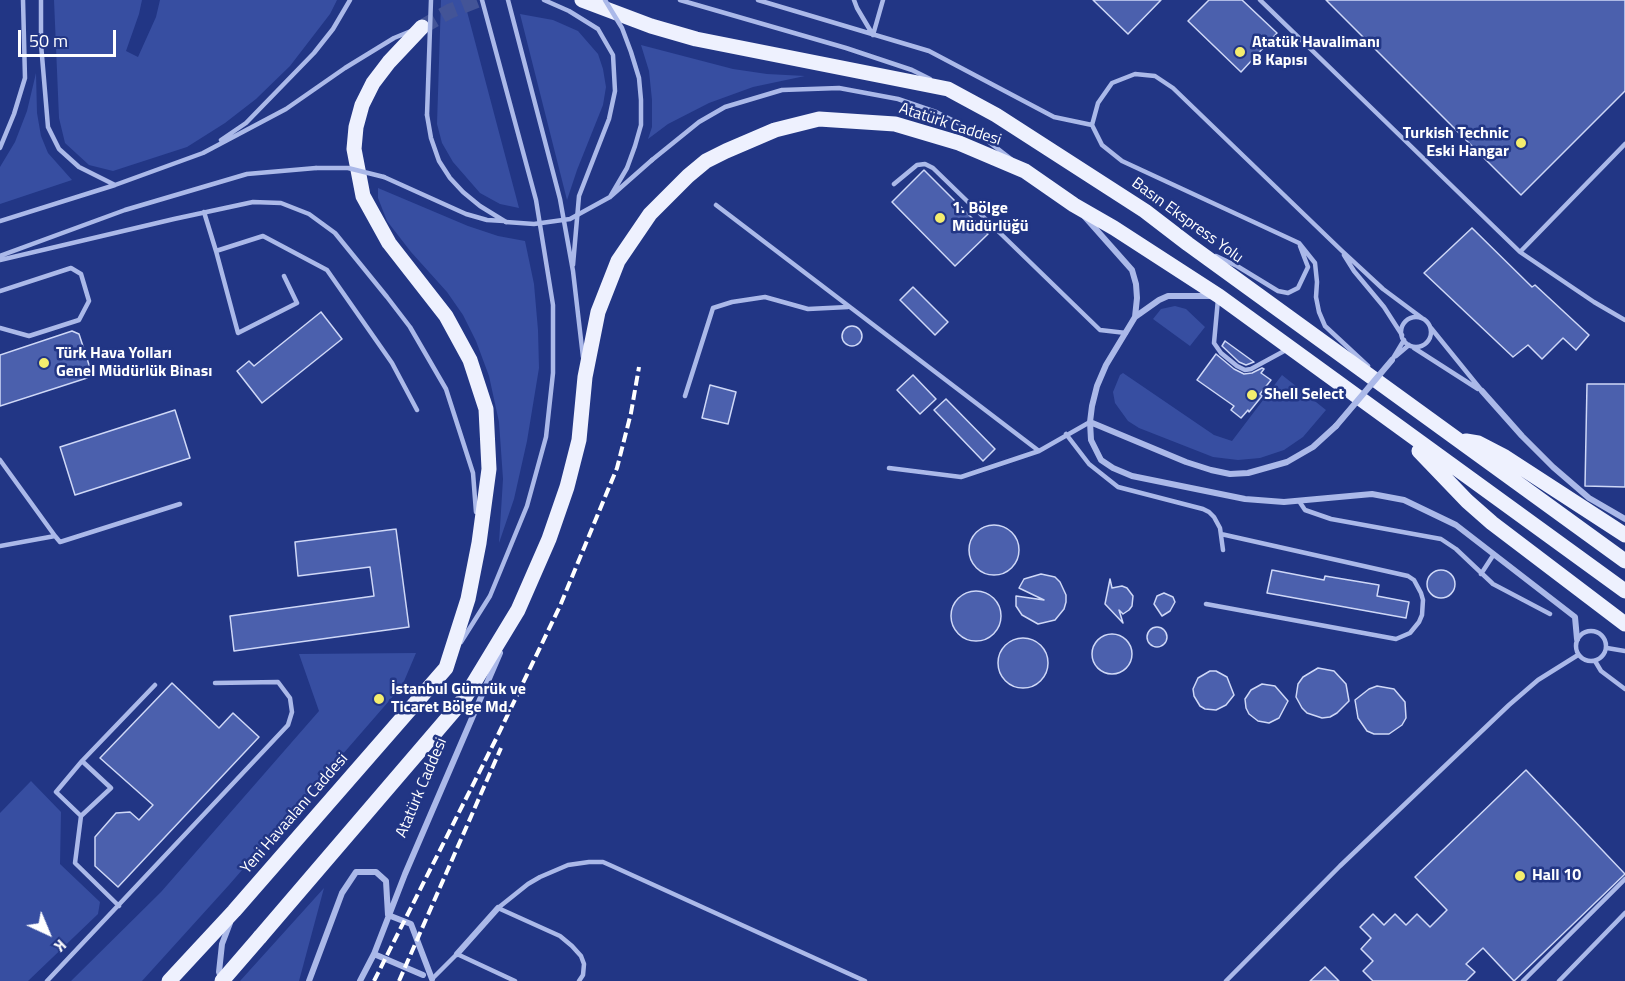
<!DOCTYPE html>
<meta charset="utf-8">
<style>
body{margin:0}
#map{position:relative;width:1625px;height:981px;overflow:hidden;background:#223685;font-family:"Titillium Web",sans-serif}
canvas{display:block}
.north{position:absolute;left:18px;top:903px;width:60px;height:60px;-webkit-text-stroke:4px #223685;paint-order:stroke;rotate:136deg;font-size:16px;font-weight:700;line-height:24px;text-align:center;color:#fff}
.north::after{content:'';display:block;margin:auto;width:21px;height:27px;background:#fff;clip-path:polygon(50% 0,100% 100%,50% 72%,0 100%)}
.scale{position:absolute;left:18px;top:30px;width:98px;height:27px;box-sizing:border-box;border:3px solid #fff;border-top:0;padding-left:8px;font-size:18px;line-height:21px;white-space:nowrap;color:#fff;-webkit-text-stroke:4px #223685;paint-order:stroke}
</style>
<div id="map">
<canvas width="1625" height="981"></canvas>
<div class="north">K</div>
<div class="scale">50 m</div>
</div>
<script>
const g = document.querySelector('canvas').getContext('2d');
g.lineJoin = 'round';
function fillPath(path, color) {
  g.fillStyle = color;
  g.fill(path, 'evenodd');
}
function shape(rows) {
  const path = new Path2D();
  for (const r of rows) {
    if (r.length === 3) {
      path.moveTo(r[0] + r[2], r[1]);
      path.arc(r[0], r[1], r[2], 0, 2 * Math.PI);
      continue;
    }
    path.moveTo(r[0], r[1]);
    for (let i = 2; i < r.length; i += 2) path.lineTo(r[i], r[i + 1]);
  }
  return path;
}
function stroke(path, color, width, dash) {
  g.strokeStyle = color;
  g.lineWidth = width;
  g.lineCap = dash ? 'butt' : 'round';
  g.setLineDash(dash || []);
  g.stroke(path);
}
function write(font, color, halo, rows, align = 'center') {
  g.font = font + ' "Titillium Web",sans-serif';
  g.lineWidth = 5;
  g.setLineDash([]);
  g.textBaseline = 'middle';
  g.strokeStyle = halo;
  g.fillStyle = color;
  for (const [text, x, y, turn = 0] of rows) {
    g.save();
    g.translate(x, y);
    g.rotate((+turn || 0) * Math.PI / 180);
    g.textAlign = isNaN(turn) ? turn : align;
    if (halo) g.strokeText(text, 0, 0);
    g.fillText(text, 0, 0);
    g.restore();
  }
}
fillPath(shape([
 [54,0,142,0,139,14,126,51,138,57,156,17,160,0,337,0,330,14,290,66,256,99,225,123,187,147,113,171,89,165,65,143,59,118],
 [441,0,464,0,519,208,500,204,480,193,453,162,442,143,437,124],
 [520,14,553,20,578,31,598,54,603,69,606,87,603,105,577,170,567,200],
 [641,45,733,69,767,74,805,76,753,87,709,103,668,124,648,139,652,127,652,100,649,71],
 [36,73,37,113,41,136,48,153,72,180,0,204,0,167,15,142,27,111],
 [378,188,468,226,498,236,525,241,534,284,538,330,539,368,527,441,514,499,499,543,503,479,499,422,489,376,476,341,463,315,447,292,411,252,387,221,378,198],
 [1175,306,1186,309,1205,327,1190,346,1153,319,1161,309],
 [1123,373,1214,435,1232,441,1282,375,1326,410,1303,437,1284,450,1260,458,1238,460,1213,457,1139,428,1128,421,1115,403,1113,392,1120,375],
 [416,653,402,686,229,885,142,981,71,981,161,892,319,711,299,654],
 [31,781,61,812,60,864,100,902,98,914,28,981,0,981,0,813],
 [324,888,299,981,240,981]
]), '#374ea1');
const building = shape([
 [1093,0,1161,0,1128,34,1093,0],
 [1209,0,1242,0,1277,33,1241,72,1188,21,1209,0],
 [1326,0,1625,0,1625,91,1521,195,1326,0],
 [924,170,988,234,955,266,892,202,924,170],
 [1472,228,1532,287,1535,285,1589,335,1576,350,1563,338,1542,359,1528,345,1513,357,1424,273,1472,228],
 [913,287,948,322,935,335,900,300,913,287],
 [321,312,342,339,262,403,237,371,249,361,254,366,321,312],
 [852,336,10],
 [72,331,79,334,91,371,87,378,0,406,0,355,72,331],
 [1225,341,1254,362,1246,365,1239,362,1222,346,1225,341],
 [1216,354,1234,369,1244,374,1252,373,1262,368,1264,369,1261,373,1271,380,1260,394,1262,396,1249,412,1248,410,1241,418,1231,410,1234,406,1197,380,1216,354],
 [913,375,936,399,920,414,897,390,913,375],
 [1587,384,1625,384,1625,487,1585,486,1587,384],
 [710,385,736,392,728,424,702,418,710,385],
 [946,399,995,449,983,461,934,410,946,399],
 [175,410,190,458,75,495,60,447,175,410],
 [994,550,25],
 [396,529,409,627,234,651,230,616,374,596,370,567,298,576,295,542,396,529],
 [1441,584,14],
 [1272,570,1324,580,1325,576,1379,585,1377,596,1409,602,1406,618,1267,593,1272,570],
 [1041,574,1055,577,1060,582,1066,595,1066,602,1064,609,1055,620,1038,624,1022,615,1016,606,1016,596,1044,600,1019,588,1024,579,1041,574],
 [1110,579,1112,588,1122,586,1127,588,1133,596,1132,606,1129,610,1123,614,1119,610,1123,623,1105,604,1110,579],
 [976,616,25],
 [1164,593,1173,597,1175,602,1170,611,1162,616,1154,604,1157,596,1164,593],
 [1157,637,10],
 [1112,654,20],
 [1023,663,25],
 [1318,668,1334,671,1346,684,1349,701,1337,713,1330,717,1322,718,1307,713,1302,708,1296,697,1298,684,1303,677,1318,668],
 [1210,671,1216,671,1227,677,1234,695,1226,705,1216,710,1205,709,1200,706,1194,696,1193,689,1198,678,1210,671],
 [172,683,219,728,233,713,259,737,118,887,95,866,95,837,116,813,130,812,139,820,153,805,100,758,172,683],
 [1262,684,1275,686,1288,701,1279,718,1269,723,1258,721,1249,714,1246,708,1245,699,1251,690,1262,684],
 [1377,686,1394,689,1405,702,1406,718,1402,725,1389,734,1374,734,1367,731,1358,718,1355,700,1369,689,1377,686],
 [1526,770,1625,874,1514,981,1483,948,1466,964,1475,972,1466,981,1373,981,1363,971,1373,961,1361,949,1371,938,1360,927,1373,914,1384,925,1395,914,1406,925,1417,914,1430,927,1447,910,1415,877,1526,770],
 [1325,967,1339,981,1310,981,1325,967]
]);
fillPath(building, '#4b60ad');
stroke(building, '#cfd8f7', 1.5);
stroke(shape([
 [422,27,450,11,478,0]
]), '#435497', 15, [15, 8]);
stroke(shape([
 [41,0,41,44,48,127,59,149,79,167,115,185],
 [508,0,560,199,573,271,583,357],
 [544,0,569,11,598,29,613,55,615,91,609,119,579,196,573,265],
 [680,0,846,48,912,70,930,79],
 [758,0,929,51,1054,117,1092,125],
 [854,0,857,8,873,35],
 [1260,0,1520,252,1594,302,1625,320],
 [873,35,883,0],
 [427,115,431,138,439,161,450,178,463,192,480,206,506,222],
 [221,140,246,123,314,53,333,29,350,0],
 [0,148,14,114,25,78,23,0],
 [652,160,699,122,725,107,782,90,839,88,898,99,936,112,976,132,1011,159],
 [384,177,466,214,487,220,504,221],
 [894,184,917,165,925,164,933,168,1100,330,1126,333],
 [716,205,1039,451],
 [204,212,216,251,263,236,327,270,392,363,417,410],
 [0,221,115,185,203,153,286,109,345,68,394,38,411,31],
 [216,251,238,333,297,303,284,276],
 [1520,252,1625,144],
 [1344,255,1354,271,1384,307,1402,335],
 [0,256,125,210,247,174,316,168],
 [1216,256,1237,266,1278,291,1288,293,1298,288,1308,267,1300,246],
 [0,260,174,219,253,202,281,203,309,214,335,233,387,297,410,327,446,389,473,473,476,512],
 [0,291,71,268,81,274,89,301,79,320,29,336,0,328],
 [1218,299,1214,343,1221,353,1237,366,1245,370,1251,369,1286,350],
 [1416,332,15],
 [1431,328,1482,391],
 [1414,348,1478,389],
 [1396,356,1409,345],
 [1392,360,1404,340],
 [1368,366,1325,326,1319,312,1316,297,1317,282,1315,263,1299,243,1122,161,1102,145,1092,125,1098,103,1112,83,1135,74,1155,76,1173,88,1341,250,1383,289,1422,318],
 [685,396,713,308,732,302,765,297,808,309,848,307],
 [1066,434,1089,464,1118,487,1203,509,1209,512,1214,517,1220,528,1223,550],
 [0,460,55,536],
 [889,468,961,477,1039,451,1090,422],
 [1299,501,1305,510,1331,519,1441,539,1456,549,1493,584,1550,614],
 [0,546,55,536,60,542,180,504],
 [1481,574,1494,554],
 [1206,604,1396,639,1410,633,1419,622,1422,615,1423,600,1421,593,1414,580,1408,576,1221,534],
 [1591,646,15],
 [461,642,490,596,527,506,546,437,553,373,553,305,536,200,482,0],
 [1607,648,1625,651],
 [1595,661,1601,671,1625,689],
 [81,816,111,788,82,761],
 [119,906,75,863,81,816,56,792,82,761,155,685],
 [432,979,457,954,515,981],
 [47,981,288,725,292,712,290,698,278,682,215,683],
 [579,981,583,975,584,964,581,956,572,946,560,936,498,908,528,884,540,877,568,865,589,862,603,862,612,866,865,981],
 [1226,981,1340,866,1509,705,1538,680,1578,655],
 [1523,981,1625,879],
 [1559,981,1625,913]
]), '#abb9e9', 4.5);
stroke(shape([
 [1085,217,1132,270,1136,284,1137,298,1135,317,1106,365,1097,386,1092,406,1090,422,1091,440,1101,460,1113,468,1132,476,1245,499,1284,502,1372,494,1404,500,1456,525,1575,617,1577,639],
 [1135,317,1159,300,1168,296,1212,296],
 [1482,391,1522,436,1553,467,1589,498,1625,519],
 [1090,422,1186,462,1211,470,1230,474,1248,473,1287,462,1313,447,1336,426],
 [374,954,423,975],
 [457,954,498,908],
 [222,980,219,972,222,944,230,923],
 [309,981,342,893,356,872,376,872,386,881,388,915,411,924,432,979],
 [360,981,374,954,405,874,500,653]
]), '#abb9e9', 6);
stroke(shape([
 [582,0,651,26,696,39,948,89,996,115,1145,211,1188,244,1625,561],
 [1466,441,1478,443,1505,457,1625,535],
 [1419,451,1467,501,1492,523,1625,624],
 [260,937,464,699,518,610,549,539,567,487,579,440,585,377,598,312,618,261,650,214,688,176,706,161,726,151,775,130,819,119,895,124,959,143,1025,171,1074,205,1114,228,1219,296,1625,591],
 [169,981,234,911,446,668,468,599,479,543,489,469,486,409,470,360,446,316,389,243,363,196,354,149,356,127,362,105,373,83,389,62,422,27]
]), '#eef1fe', 15);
stroke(shape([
 [374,981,498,735,560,606,617,468,631,413,639,367],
 [399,981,501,748]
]), '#fff', 4, [10, 4.5]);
stroke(shape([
 [605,0,622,28,631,52,639,78,641,100,641,125,635,146,627,168,610,197],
 [427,115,431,0],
 [316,168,348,168,384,177],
 [506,222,534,224,570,219,610,197,652,160]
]), '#abb9e9', 4.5);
stroke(shape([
 [1336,426,1392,360]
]), '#abb9e9', 6);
stroke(shape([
 [222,981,260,937]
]), '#eef1fe', 15);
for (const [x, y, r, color] of [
 [1240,52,6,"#f4ed6e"],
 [1521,143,6,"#f4ed6e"],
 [940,218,6,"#f4ed6e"],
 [44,363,6,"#f4ed6e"],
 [1252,395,6,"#f4ed6e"],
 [379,699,6,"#f4ed6e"],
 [1520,876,6,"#f4ed6e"]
]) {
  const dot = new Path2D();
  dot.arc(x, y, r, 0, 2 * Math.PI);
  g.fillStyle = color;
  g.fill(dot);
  stroke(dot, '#223685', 2);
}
write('bold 16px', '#fff', '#223685', [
 ["Atatük Havalimanı",1252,43],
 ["B Kapısı",1252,61],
 ["Turkish Technic",1509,134,"right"],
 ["Eski Hangar",1509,152,"right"],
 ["1. Bölge",952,209],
 ["Müdürlüğü",952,227],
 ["Türk Hava Yolları",56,354],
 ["Genel Müdürlük Binası",56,372],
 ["Shell Select",1264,395],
 ["İstanbul Gümrük ve",391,690],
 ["Ticaret Bölge Md.",391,708],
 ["Hall 10",1532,876]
], 'left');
write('16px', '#fff', '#223685', [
 ["Atatürk Caddesi",950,125,18],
 ["Basın Ekspress Yolu",1187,221,36],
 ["Atatürk Caddesi",422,788,-67],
 ["Yeni Havaalanı Caddesi",295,814,-49]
]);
</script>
